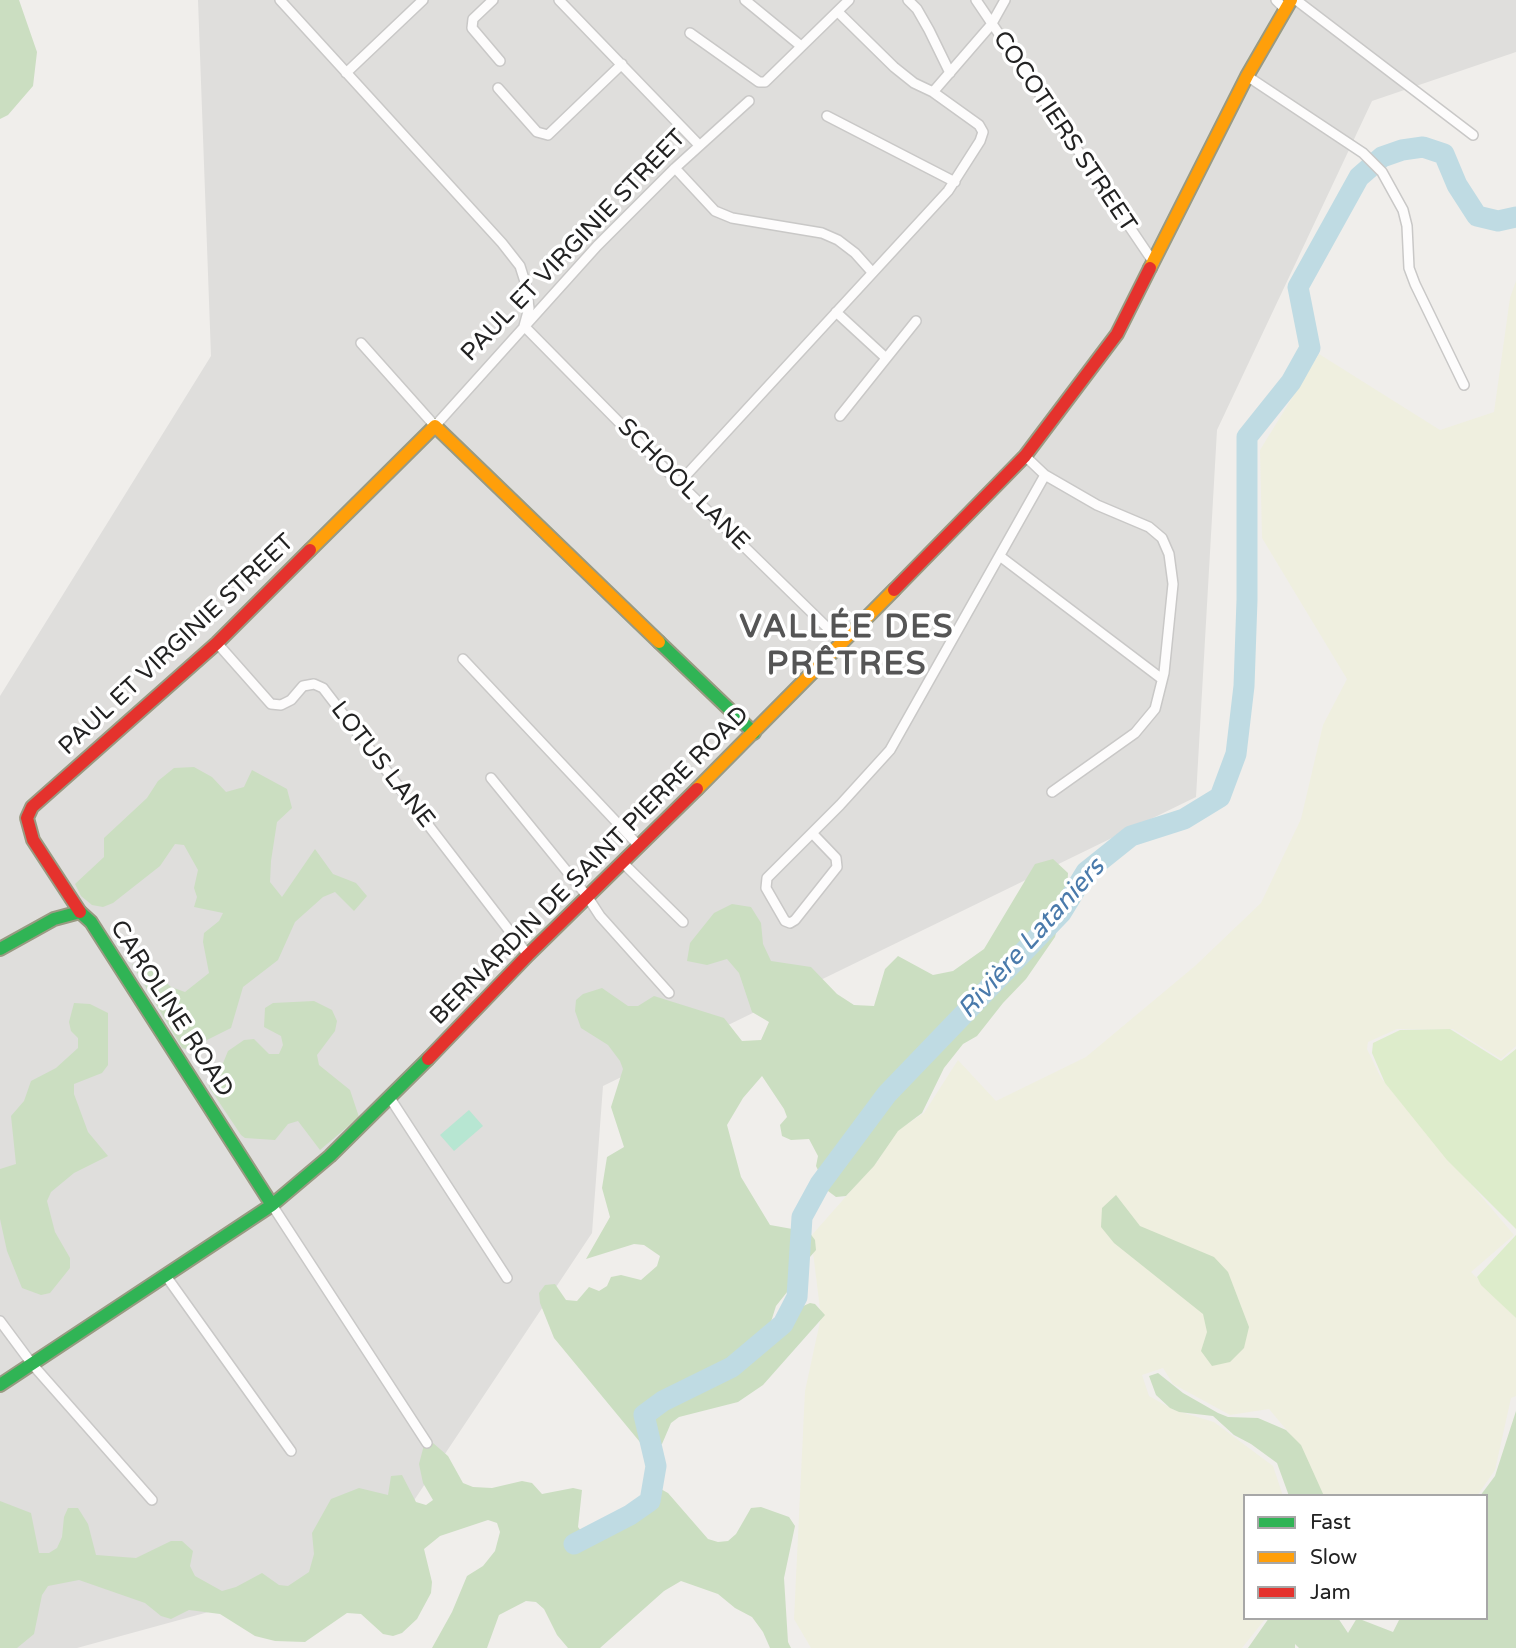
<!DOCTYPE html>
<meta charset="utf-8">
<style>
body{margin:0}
#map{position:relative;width:1516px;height:1648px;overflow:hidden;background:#f0eeeb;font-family:"Varela Round",sans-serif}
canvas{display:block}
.legend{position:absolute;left:1243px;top:1494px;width:245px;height:126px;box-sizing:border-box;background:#fff;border:2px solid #a7a7a7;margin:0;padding:9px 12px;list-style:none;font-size:21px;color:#222}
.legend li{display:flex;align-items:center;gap:14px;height:35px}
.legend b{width:35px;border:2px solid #a7a7a7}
</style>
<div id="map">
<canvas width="1516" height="1648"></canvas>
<ul class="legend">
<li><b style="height:9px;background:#30b455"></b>Fast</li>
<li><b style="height:9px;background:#ff9f0a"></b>Slow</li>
<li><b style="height:9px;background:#e5322d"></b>Jam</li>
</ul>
</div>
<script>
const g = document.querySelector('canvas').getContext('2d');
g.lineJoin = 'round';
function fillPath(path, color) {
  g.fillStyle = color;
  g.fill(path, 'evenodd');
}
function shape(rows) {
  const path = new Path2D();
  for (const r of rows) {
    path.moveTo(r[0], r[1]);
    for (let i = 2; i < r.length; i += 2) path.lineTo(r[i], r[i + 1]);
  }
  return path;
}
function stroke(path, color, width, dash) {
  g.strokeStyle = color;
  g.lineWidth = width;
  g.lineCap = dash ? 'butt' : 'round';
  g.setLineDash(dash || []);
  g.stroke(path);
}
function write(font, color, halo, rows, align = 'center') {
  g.font = font + ' "Varela Round",sans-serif';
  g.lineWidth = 7;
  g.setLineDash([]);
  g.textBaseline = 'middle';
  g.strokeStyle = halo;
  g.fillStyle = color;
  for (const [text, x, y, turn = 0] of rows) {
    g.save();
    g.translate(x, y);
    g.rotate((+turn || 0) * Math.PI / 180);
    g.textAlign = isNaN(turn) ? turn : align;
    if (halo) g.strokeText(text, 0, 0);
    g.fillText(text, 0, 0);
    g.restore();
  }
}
fillPath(shape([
 [198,0,1516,0,1516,52,1372,101,1217,430,1196,797,603,1086,592,1233,369,1568,77,1648,0,1648,0,696,211,356]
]), '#dfdedc');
fillPath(shape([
 [1516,281,1516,1046,1501,1059,1453,1029,1397,1029,1368,1042,1367,1049,1381,1078,1514,1235,1471,1272,1516,1318,1516,1396,1511,1398,1495,1470,1477,1496,1320,1496,1290,1434,1269,1409,1230,1415,1173,1384,1163,1368,1142,1375,1149,1396,1174,1410,1214,1422,1273,1466,1283,1496,1245,1496,1245,1618,1266,1618,1242,1648,811,1648,794,1619,805,1391,821,1317,811,1236,880,1158,892,1134,924,1113,958,1060,996,1101,1086,1057,1195,966,1261,903,1301,819,1323,725,1347,679,1262,538,1260,450,1319,354,1440,430,1494,412,1510,298]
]), '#efefdf');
fillPath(shape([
 [1450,1029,1501,1061,1516,1049,1516,1229,1447,1160,1385,1083,1372,1053,1373,1043,1400,1030],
 [1516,1235,1516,1318,1481,1285,1477,1277]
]), '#ddeccb');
fillPath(shape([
 [0,0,19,0,37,52,33,86,8,115,0,119],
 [194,767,212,777,226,792,244,787,252,770,287,789,292,808,277,822,271,861,270,882,282,897,315,849,333,874,356,883,367,896,354,911,335,892,323,897,295,922,278,960,243,987,231,1028,207,1040,202,1049,192,1051,182,1048,132,964,150,966,171,987,185,992,209,973,203,942,204,933,219,921,223,913,194,907,197,897,194,888,198,870,184,845,175,844,160,866,113,903,103,907,92,905,81,896,75,884,104,857,104,838,147,798,158,781,174,768],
 [1053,859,1068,873,1067,892,1055,937,1026,979,1003,1003,977,1036,963,1044,944,1068,922,1113,898,1131,874,1166,846,1196,836,1197,828,1191,816,1166,818,1156,809,1139,791,1140,782,1136,780,1125,787,1117,784,1109,762,1076,743,1098,727,1125,741,1177,770,1225,809,1232,815,1240,816,1250,803,1265,795,1282,776,1306,770,1325,771,1340,780,1334,801,1307,810,1303,815,1304,825,1315,763,1385,738,1402,679,1417,671,1423,662,1444,653,1449,644,1447,554,1338,540,1303,539,1293,545,1285,555,1284,566,1300,577,1301,589,1287,599,1291,607,1286,611,1277,621,1275,641,1280,657,1266,660,1256,644,1245,634,1244,586,1259,610,1217,602,1188,607,1157,624,1147,611,1107,623,1069,620,1061,608,1045,581,1028,575,1011,576,1000,583,994,602,988,628,1006,638,1006,654,996,724,1018,742,1041,761,1040,769,1022,752,1012,739,973,727,959,707,965,687,961,690,943,714,913,732,904,751,907,761,923,763,944,771,961,811,967,837,994,854,1005,874,1006,885,969,898,956,933,975,953,971,984,949,1035,864],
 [314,1001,332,1010,337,1021,335,1031,317,1055,319,1065,350,1090,359,1117,320,1150,298,1121,288,1124,275,1140,245,1138,241,1135,209,1087,217,1078,228,1051,244,1040,254,1039,269,1054,279,1054,283,1045,281,1036,264,1027,265,1008,273,1003],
 [74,1003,90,1004,108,1013,108,1065,102,1073,74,1084,74,1094,88,1132,108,1156,74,1173,51,1192,47,1201,55,1232,70,1258,70,1268,50,1293,41,1295,22,1288,7,1251,0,1219,0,1169,16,1164,11,1116,24,1101,31,1081,56,1068,78,1048,78,1038,71,1031,69,1022],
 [1116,1195,1140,1226,1214,1257,1228,1272,1249,1327,1244,1348,1230,1362,1212,1366,1201,1351,1207,1332,1203,1314,1114,1243,1101,1227,1102,1208],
 [1158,1373,1183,1393,1218,1413,1228,1417,1258,1418,1286,1430,1301,1445,1324,1496,1289,1496,1277,1463,1251,1444,1234,1435,1213,1416,1179,1412,1170,1408,1156,1395,1149,1376],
 [1516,1411,1516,1648,1299,1648,1295,1644,1295,1648,1248,1648,1269,1618,1338,1618,1348,1633,1357,1618,1393,1632,1400,1618,1486,1618,1486,1496,1480,1496,1495,1476],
 [433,1443,448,1456,463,1483,473,1487,492,1488,522,1481,532,1483,542,1494,573,1488,582,1490,578,1527,587,1539,632,1520,651,1505,659,1488,668,1493,708,1539,718,1542,728,1541,736,1534,751,1508,761,1507,789,1517,795,1526,784,1578,788,1642,791,1648,770,1648,763,1632,752,1617,735,1608,718,1594,681,1581,664,1591,600,1648,568,1648,557,1635,544,1609,536,1602,526,1601,499,1615,487,1648,432,1648,452,1612,467,1576,483,1566,495,1551,500,1532,497,1523,488,1520,440,1536,424,1549,432,1582,431,1593,417,1619,402,1633,393,1636,383,1634,361,1614,347,1613,305,1642,275,1641,255,1636,220,1614,189,1610,171,1619,161,1616,145,1603,79,1580,48,1586,42,1595,34,1634,17,1648,0,1648,0,1501,31,1513,39,1553,49,1553,57,1548,62,1537,64,1517,68,1508,78,1508,88,1524,96,1555,136,1558,171,1541,182,1541,193,1551,190,1566,195,1576,222,1591,236,1587,262,1573,279,1585,288,1586,309,1572,314,1554,312,1533,331,1499,359,1488,388,1495,391,1476,402,1475,416,1502,426,1505,433,1500,423,1483,419,1464,424,1445]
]), '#cbdec1');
fillPath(shape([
 [469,1110,483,1126,454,1151,440,1135]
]), '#b7e6d2');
stroke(shape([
 [574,1544,630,1515,650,1501,656,1466,644,1415,663,1401,732,1367,783,1324,797,1297,802,1217,820,1184,887,1094,1061,913,1086,872,1131,836,1184,819,1220,797,1236,754,1244,686,1247,600,1247,437,1291,382,1310,348,1298,287,1359,177,1382,157,1402,150,1423,147,1444,154,1457,185,1477,216,1498,221,1516,217]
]), '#bfdbe3', 21);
const street = shape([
 [280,0,502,243,520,266,526,285,529,308,524,326,679,483,843,643],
 [493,0,473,19,472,28,500,61],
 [559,0,699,145],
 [745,0,801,46],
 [908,0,917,9,929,30,950,73],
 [976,0,1154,263],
 [1276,0,1285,9],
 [1296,0,1473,135],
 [690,33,759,82,765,82,849,0],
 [346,73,423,0],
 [1247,76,1363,153,1382,172,1403,210,1407,226,1409,268,1415,284,1464,385],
 [498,88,537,132,548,135,622,64],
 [933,92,991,25,1005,0],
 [827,116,955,182],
 [675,168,715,211,732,218,822,233,838,240,855,253,872,272],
 [836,312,886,358],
 [361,343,435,426,597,246,675,168,749,101],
 [840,416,916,321],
 [1025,456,1045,475,1097,505,1149,527,1162,538,1169,554,1173,584,1164,673,1155,709,1135,733,1052,792],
 [679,483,948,191,980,141,983,132,979,125,933,92,914,83,894,67,838,12],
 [1001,557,1162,679],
 [217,643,271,704,281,705,291,700,303,686,314,684,323,688,528,955],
 [463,659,639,846],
 [491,778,587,896,600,916,669,993],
 [812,833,836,858,837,867,795,920,790,923,785,921,766,888,767,878,840,805,890,750,1045,475],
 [622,862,683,922],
 [390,1098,507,1278],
 [272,1205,427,1443],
 [166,1276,291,1451],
 [0,1321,32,1364,152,1500]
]);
const fast = shape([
 [659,642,754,733],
 [0,949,54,919,80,912,91,922,272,1205],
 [0,1385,272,1205,330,1156,428,1059]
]);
const slow = shape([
 [1150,268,1247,76,1291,0],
 [310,550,435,426,659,642],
 [697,789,894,590]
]);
const jam = shape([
 [894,590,1025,456,1117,334,1150,268],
 [80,912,33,840,27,818,32,807,217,643,310,550],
 [428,1059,528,955,697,789]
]);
stroke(street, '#c9c8c7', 12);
stroke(fast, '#999a82', 16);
stroke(slow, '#999a82', 16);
stroke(jam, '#999a82', 16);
stroke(street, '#fdfcfc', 9);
stroke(fast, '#30b455', 12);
stroke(slow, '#ff9f0a', 12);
stroke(jam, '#e5322d', 12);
write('24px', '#222', '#fff', [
 ["COCOTIERS STREET",1064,132,56],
 ["PAUL ET VIRGINIE STREET",574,246,-46],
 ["SCHOOL LANE",683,485,45],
 ["PAUL ET VIRGINIE STREET",177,645,-43],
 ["LOTUS LANE",382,765,52],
 ["BERNARDIN DE SAINT PIERRE ROAD",590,866,-45],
 ["CAROLINE ROAD",171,1009,57]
]);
write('italic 26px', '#4a7aab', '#fff', [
 ["Rivière Lataniers",1032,939,-48]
]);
g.letterSpacing = '2px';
write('bold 32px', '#555', '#fff', [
 ["VALLÉE DES",847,629],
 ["PRÊTRES",847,666]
]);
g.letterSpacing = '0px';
</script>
